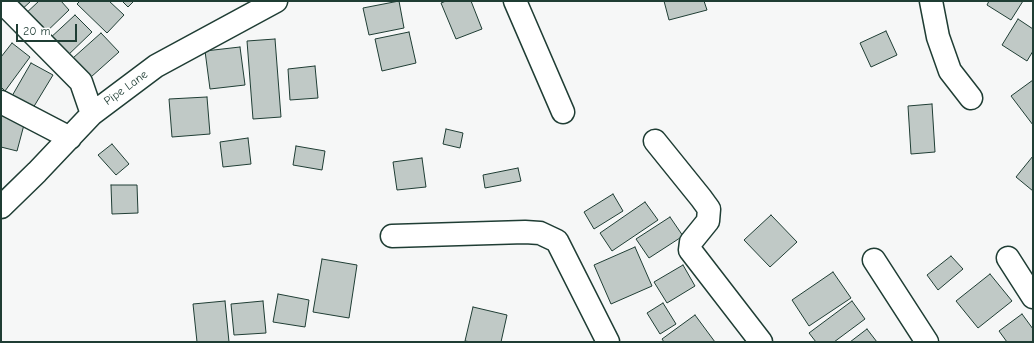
<!DOCTYPE html>
<style>
body{margin:0}
#map{position:relative;width:1034px;height:343px;overflow:hidden;background:#f6f7f7;font-family:"Comic Neue",sans-serif}
canvas{display:block}
.frame{position:absolute;inset:0;border:2px solid #1f3d34;pointer-events:none}
.scale{position:absolute;left:16px;top:24px;width:61px;height:18px;box-sizing:border-box;border:2px solid #1f3d34;border-top:0;padding-left:5px;font-size:12px;line-height:14px;white-space:nowrap;color:#1f3d34;-webkit-text-stroke:3px #fff;paint-order:stroke}
</style>
<div id="map">
<canvas width="1034" height="343"></canvas>
<div class="frame"></div>
<div class="scale">20 m</div>
</div>
<script>
const g = document.querySelector('canvas').getContext('2d');
g.lineJoin = 'round';
function fillPath(path, color) {
  g.fillStyle = color;
  g.fill(path, 'evenodd');
}
function shape(rows) {
  const path = new Path2D();
  for (const r of rows) {
    path.moveTo(r[0], r[1]);
    for (let i = 2; i < r.length; i += 2) path.lineTo(r[i], r[i + 1]);
  }
  return path;
}
function stroke(path, color, width, dash) {
  g.strokeStyle = color;
  g.lineWidth = width;
  g.lineCap = dash ? 'butt' : 'round';
  g.setLineDash(dash || []);
  g.stroke(path);
}
function write(font, color, halo, rows, align = 'center') {
  g.font = font + ' "Comic Neue",sans-serif';
  g.lineWidth = 4;
  g.setLineDash([]);
  g.textBaseline = 'middle';
  g.strokeStyle = halo;
  g.fillStyle = color;
  for (const [text, x, y, turn = 0] of rows) {
    g.save();
    g.translate(x, y);
    g.rotate((+turn || 0) * Math.PI / 180);
    g.textAlign = isNaN(turn) ? turn : align;
    if (halo) g.strokeText(text, 0, 0);
    g.fillText(text, 0, 0);
    g.restore();
  }
}
const building = shape([
 [9,1,31,1,19,12,9,1],
 [39,1,61,1,69,10,41,37,22,17,39,1],
 [80,1,109,1,124,15,107,33,77,4,80,1],
 [122,1,134,1,128,7,122,1],
 [399,1,404,28,369,35,363,8,399,1],
 [446,1,471,1,482,29,456,39,441,3,446,1],
 [664,1,704,1,707,10,669,20,664,1],
 [989,1,1023,1,1011,20,987,5,989,1],
 [75,15,92,32,65,58,48,40,75,15],
 [1018,19,1033,29,1033,51,1027,61,1002,45,1018,19],
 [886,31,897,55,871,67,860,43,886,31],
 [409,32,416,63,382,71,375,39,409,32],
 [101,33,119,52,91,77,73,58,101,33],
 [275,39,281,117,253,119,247,41,275,39],
 [12,43,30,57,5,91,1,87,1,57,12,43],
 [240,47,245,85,210,89,205,51,240,47],
 [31,63,53,75,33,108,12,96,31,63],
 [315,66,318,98,290,100,288,69,315,66],
 [1033,80,1033,125,1011,96,1033,80],
 [207,97,210,134,172,137,169,99,207,97],
 [932,104,935,152,911,154,908,106,932,104],
 [1,115,25,121,17,151,1,147,1,115],
 [446,129,463,133,460,148,443,144,446,129],
 [248,138,251,164,223,167,220,142,248,138],
 [112,144,129,164,116,175,98,155,112,144],
 [296,146,325,151,322,170,293,165,296,146],
 [1033,156,1033,191,1016,177,1033,156],
 [422,158,426,187,397,190,393,162,422,158],
 [518,168,521,181,485,188,483,175,518,168],
 [111,185,137,185,138,213,112,214,111,185],
 [613,194,623,211,594,229,584,212,613,194],
 [645,202,658,220,612,251,600,233,645,202],
 [771,215,797,242,770,267,744,240,771,215],
 [670,217,683,236,649,258,636,239,670,217],
 [635,247,652,286,611,304,594,265,635,247],
 [951,256,963,269,938,290,927,275,951,256],
 [322,259,357,265,349,318,313,312,322,259],
 [683,265,695,286,667,303,654,282,683,265],
 [833,272,851,298,809,326,792,300,833,272],
 [990,274,1012,301,978,328,956,301,990,274],
 [278,294,309,300,305,327,273,322,278,294],
 [225,301,229,342,197,342,193,304,225,301],
 [263,301,266,333,234,335,231,304,263,301],
 [852,301,865,319,834,342,816,342,809,333,852,301],
 [663,303,676,324,660,334,647,313,663,303],
 [473,307,507,315,501,342,471,342,465,341,473,307],
 [1022,314,1033,329,1033,342,1007,342,999,331,1022,314],
 [695,315,715,342,664,342,662,339,695,315],
 [867,329,877,342,850,342,867,329]
]);
fillPath(building, '#c0c9c6');
stroke(building, '#1f3d34', 1);
const minor = shape([
 [1,1,81,82,92,114],
 [515,1,563,112],
 [931,1,938,37,950,71,971,98],
 [1,102,70,138],
 [655,141,701,198,709,209,708,221,691,242,690,250,761,342],
 [1,207,37,172,92,114,156,66,276,1],
 [392,236,525,232,540,233,557,241,608,342],
 [1008,258,1033,297],
 [874,260,927,342]
]);
stroke(minor, '#1f3d34', 25);
stroke(minor, '#fff', 22);
write('12px', '#1f3d34', '#fff', [
 ["Pipe Lane",126,88,-36]
]);
</script>
